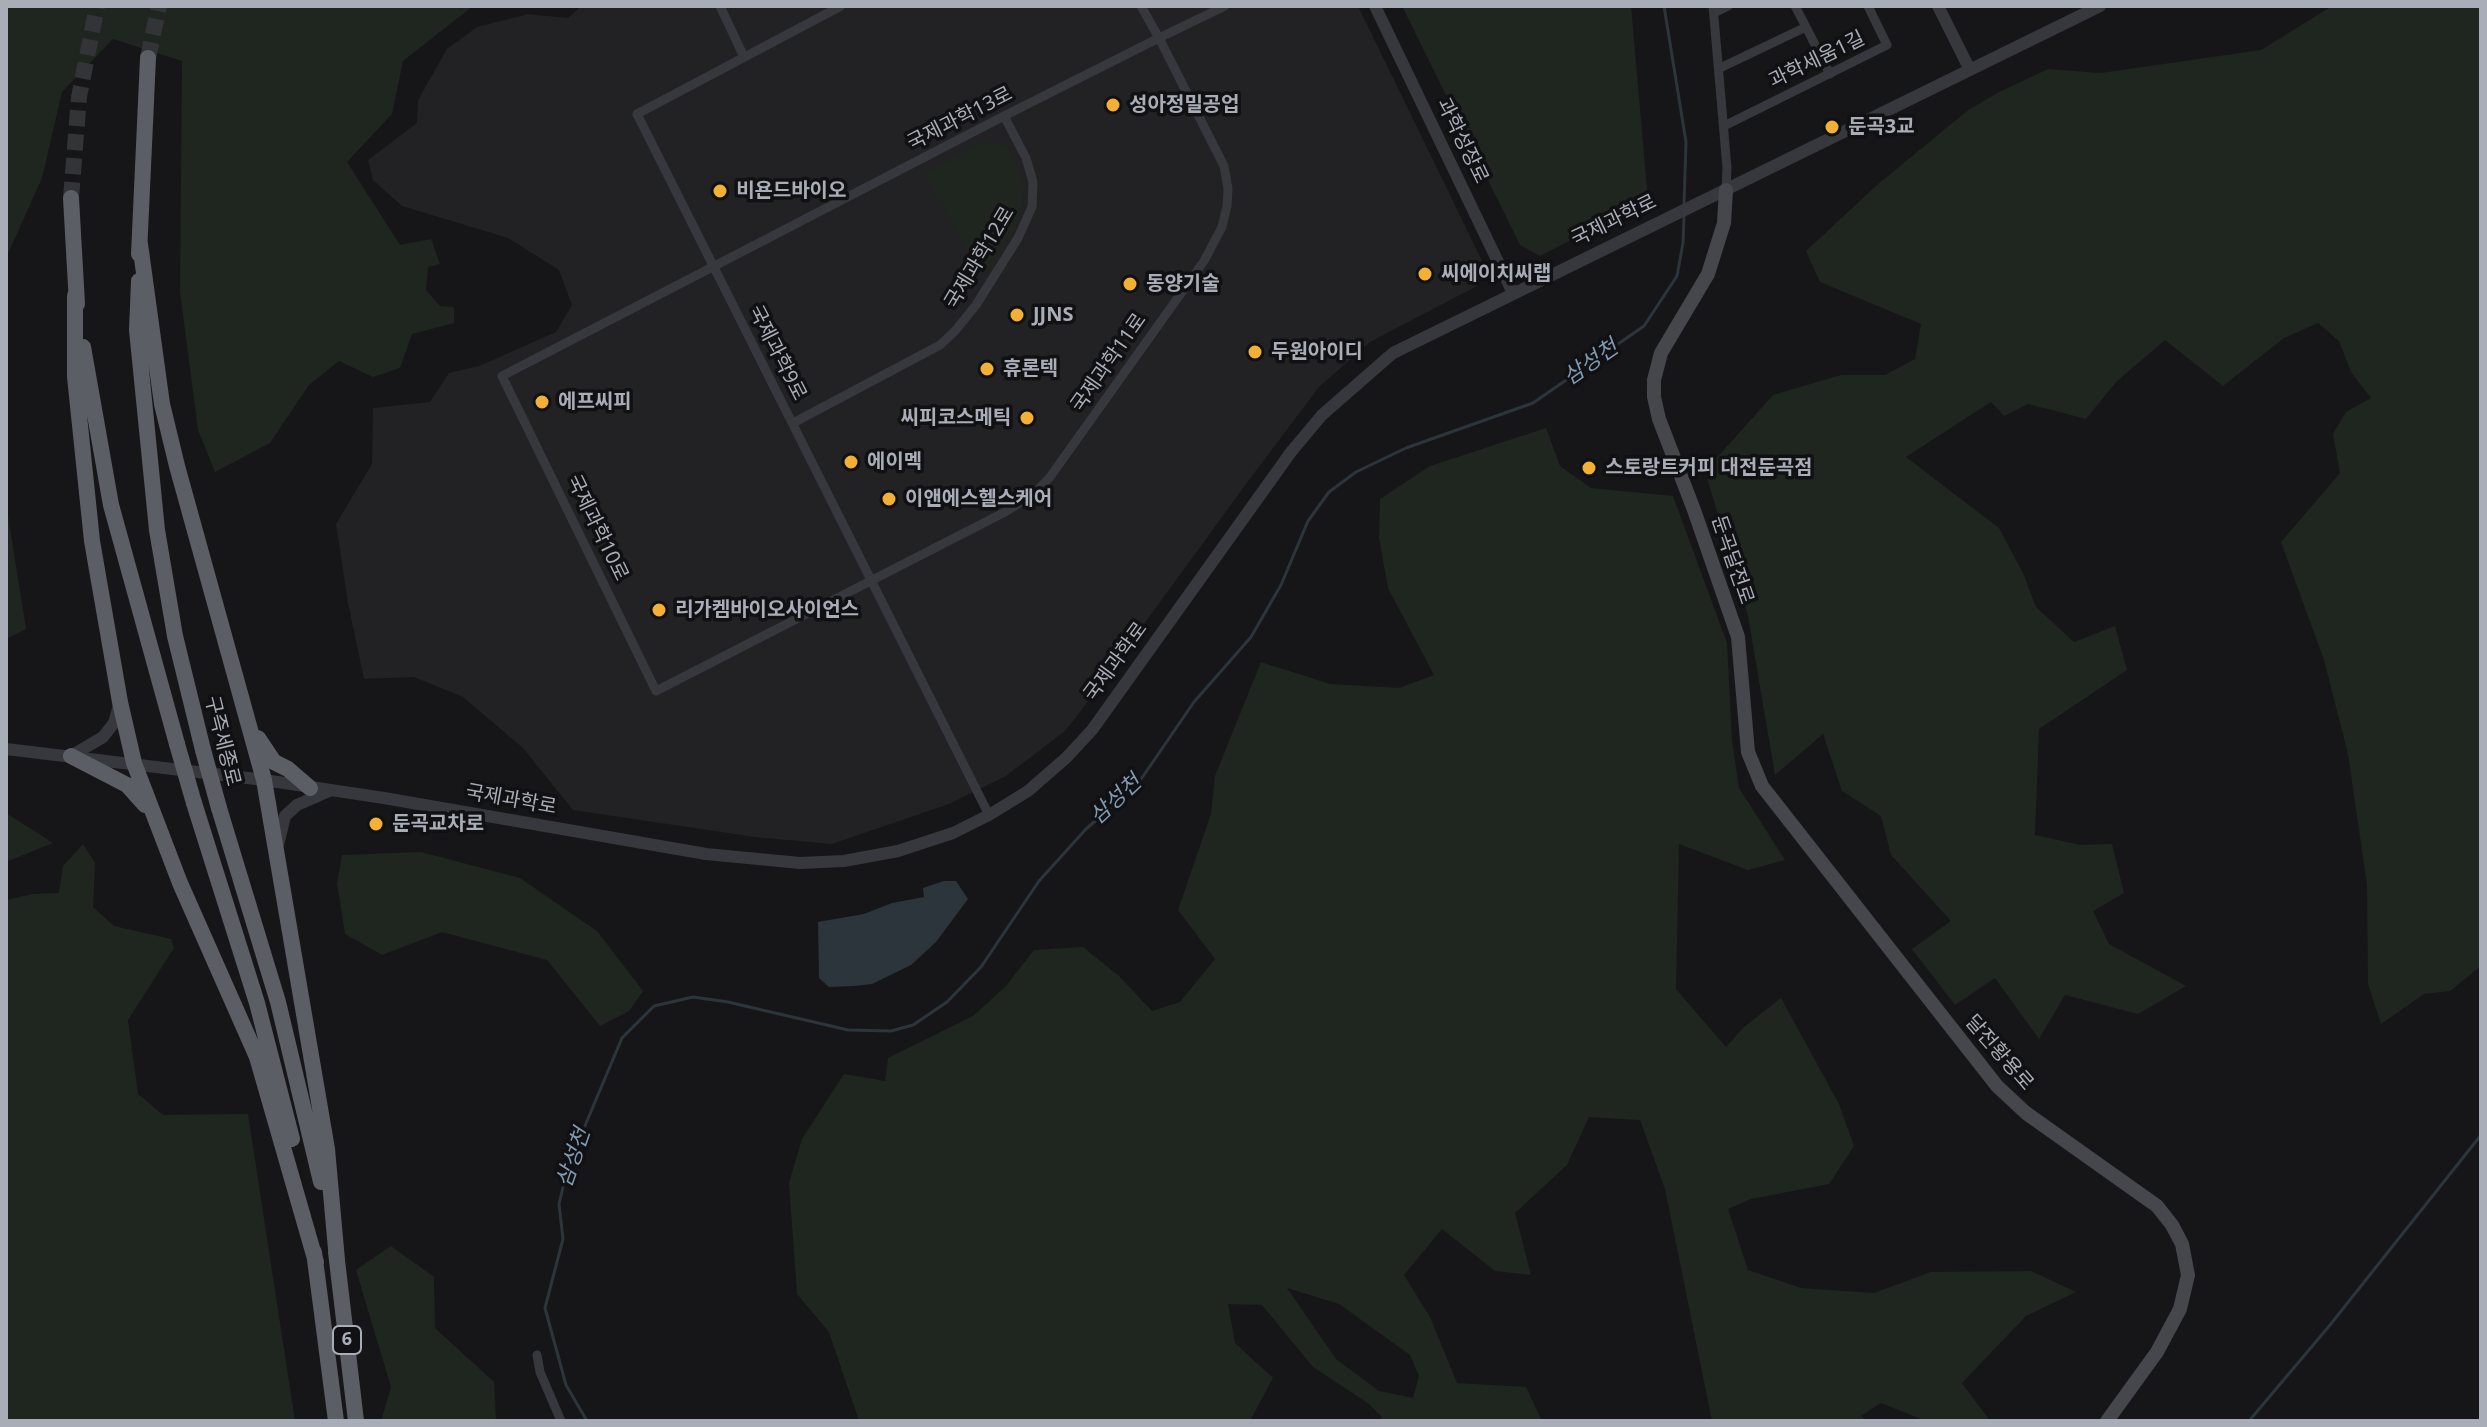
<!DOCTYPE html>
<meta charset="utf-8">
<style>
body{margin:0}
#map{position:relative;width:2487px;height:1427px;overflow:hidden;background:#161618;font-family:"Noto Sans",sans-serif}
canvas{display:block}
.frame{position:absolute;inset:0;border:8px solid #a8adb8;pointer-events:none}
</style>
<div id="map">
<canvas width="2487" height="1427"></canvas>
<div class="frame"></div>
</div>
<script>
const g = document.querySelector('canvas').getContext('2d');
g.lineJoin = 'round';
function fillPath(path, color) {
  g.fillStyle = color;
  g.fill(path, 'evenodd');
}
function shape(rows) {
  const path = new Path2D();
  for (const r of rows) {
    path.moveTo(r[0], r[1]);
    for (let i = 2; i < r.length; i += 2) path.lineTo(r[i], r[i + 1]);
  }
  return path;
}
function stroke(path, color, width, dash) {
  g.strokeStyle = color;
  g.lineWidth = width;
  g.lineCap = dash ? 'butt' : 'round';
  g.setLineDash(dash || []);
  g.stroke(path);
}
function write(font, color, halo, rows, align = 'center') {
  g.font = font + ' "Noto Sans","Noto Sans KR",sans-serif';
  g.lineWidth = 7;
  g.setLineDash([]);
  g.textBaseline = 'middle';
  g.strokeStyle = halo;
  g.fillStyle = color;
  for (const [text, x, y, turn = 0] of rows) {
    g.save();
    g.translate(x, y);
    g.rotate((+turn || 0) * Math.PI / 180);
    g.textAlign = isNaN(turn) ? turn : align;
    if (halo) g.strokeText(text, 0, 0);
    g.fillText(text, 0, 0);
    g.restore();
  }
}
fillPath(shape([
 [581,6,1358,6,1486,269,1477,286,1370,342,1319,387,1246,484,1077,716,1065,731,1006,776,949,804,832,844,755,837,573,810,523,748,463,697,414,677,364,679,348,603,336,524,372,464,373,408,430,402,449,373,479,366,556,332,572,305,559,270,508,238,402,206,373,180,368,160,417,123,418,100,447,49,477,27,528,14,568,18]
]), '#222225');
fillPath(shape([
 [6,6,473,6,403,61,392,114,347,162,400,245,431,239,440,264,428,267,426,290,440,306,454,307,454,323,412,334,400,368,373,377,339,361,309,385,270,443,215,472,198,430,180,292,182,61,113,39,62,92,42,178,6,258],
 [1402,6,1631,6,1648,200,1540,256,1520,245],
 [2332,6,2481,6,2481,966,2450,991,2424,994,2381,1024,2368,984,2367,885,2348,754,2324,660,2281,542,2340,473,2333,434,2346,412,2371,398,2351,372,2339,341,2318,323,2284,338,2223,386,2165,340,2116,382,2086,419,2028,404,2004,416,1991,402,1906,457,1999,528,2023,573,2036,607,2074,642,2115,626,2127,670,2039,729,2035,835,2081,845,2112,844,2124,893,2093,911,2109,944,2186,986,2138,1014,2065,995,2039,1039,1995,978,1955,1005,1912,949,1951,921,1891,855,1881,816,1842,791,1823,734,1775,775,1748,616,1705,471,1773,395,1841,375,1885,375,1915,359,1921,324,1820,282,1806,251,1877,185,1967,111,1997,93,2048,69,2101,73,2261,50],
 [984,141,1005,145,1020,172,1024,192,1021,210,1012,234,983,275,924,174],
 [1546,428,1560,466,1591,488,1673,496,1727,643,1732,740,1739,788,1785,860,1748,870,1679,844,1676,989,1726,1047,1744,1027,1781,998,1839,1104,1854,1146,1829,1184,1751,1199,1728,1209,1748,1270,1801,1288,1874,1293,1931,1272,2031,1271,2076,1292,2026,1316,1962,1383,1990,1421,1926,1421,1881,1403,1861,1416,1867,1421,1712,1421,1665,1189,1640,1120,1589,1117,1567,1165,1515,1213,1531,1275,1495,1271,1442,1229,1404,1275,1430,1317,1457,1383,1526,1387,1542,1421,1379,1421,1382,1417,1369,1404,1313,1367,1262,1305,1228,1304,1235,1343,1273,1378,1251,1419,1252,1421,859,1421,829,1332,797,1294,789,1183,802,1139,844,1074,885,1081,888,1058,973,1016,1006,986,1034,950,1083,947,1119,976,1152,1011,1180,1002,1215,959,1178,910,1211,814,1215,776,1261,662,1330,684,1399,688,1434,675,1388,588,1379,538,1380,499,1430,466],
 [1287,1288,1339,1304,1410,1355,1419,1376,1413,1398,1379,1391,1336,1359],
 [6,503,26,629,6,639],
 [6,813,53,843,6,862],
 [83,844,95,863,93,907,114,926,171,939,174,948,128,1020,138,1094,163,1115,248,1114,295,1421,6,1421,6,900,33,894,59,893,63,866],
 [421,852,520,878,597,931,643,991,629,1011,600,1026,547,960,442,932,382,955,345,934,337,883,342,855],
 [391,1246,434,1277,435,1328,494,1382,496,1421,381,1421,391,1387,356,1270]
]), '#1e261f');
fillPath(shape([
 [944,881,956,881,968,899,936,942,911,965,872,984,854,986,829,987,819,978,818,922,864,914,892,903,924,897,923,888]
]), '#2c353c');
stroke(shape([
 [1664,6,1686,142,1684,204],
 [587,1421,566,1385,545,1308,563,1239,559,1204,568,1166,622,1038,654,1006,693,997,728,1002,848,1030,891,1031,913,1025,947,1002,981,967,1039,881,1086,829,1137,785,1194,702,1251,637,1281,585,1308,521,1329,492,1356,472,1406,448,1533,403,1644,326,1677,276,1683,243,1684,216],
 [2249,1421,2330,1325,2481,1135]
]), '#2c353c', 3);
stroke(shape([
 [148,58,159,6],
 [71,198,79,97,97,6]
]), '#333438', 16, [16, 8]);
stroke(shape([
 [720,6,744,57],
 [841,6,637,114,989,815],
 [1141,6,1159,38,1224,166,1228,189,1227,206,1222,227,1204,261,1050,477,1034,494,1005,512,656,691,502,376,1004,116,1159,38,1225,6],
 [1713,6,1727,168,1726,190],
 [1795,6,1806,27],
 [1714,13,1728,6],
 [1720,68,1806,27,1830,74],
 [1724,126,1887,45,1868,6],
 [793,423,940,345,955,331,976,305,1018,238,1032,207,1033,182,1026,158,1004,116],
 [537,1355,540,1372,561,1421]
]), '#37383d', 9);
stroke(shape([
 [1375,6,1513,293],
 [1938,6,1970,70],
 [6,749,264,780,384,798,706,854,800,863,844,861,898,851,953,833,989,815,1028,791,1066,758,1092,730,1291,452,1322,415,1393,353,2100,6],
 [71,756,103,737,114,723,119,705],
 [278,845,285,816,297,805,329,791]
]), '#37383d', 12);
stroke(shape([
 [1726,190,1724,223,1708,274,1661,353,1654,380,1654,397,1659,419,1694,510,1738,637,1748,752,1762,786,1997,1086,2026,1113,2157,1206,2172,1225,2182,1244,2188,1275,2180,1309,2157,1352,2107,1421]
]), '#45474d', 14);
stroke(shape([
 [71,198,77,304],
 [140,244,162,404,177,466,264,780,327,1149,337,1260],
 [139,254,148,58],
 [139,281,137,330,157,530,175,636,203,750],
 [75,296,75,377,92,541,120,702,134,763,180,883,257,1057,316,1262],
 [83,347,111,505,177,744],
 [258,738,274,762,288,769,310,788],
 [71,756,127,785,145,805],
 [194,803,257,1003,292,1139],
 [219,808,278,1002,321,1182],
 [314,1252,336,1421],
 [336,1252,356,1421]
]), '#5b5e65', 16);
stroke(shape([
 [177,744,194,803],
 [203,750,219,808]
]), '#5b5e65', 16);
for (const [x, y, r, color] of [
 [1113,105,8,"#f2b134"],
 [1832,127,8,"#f2b134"],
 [720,191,8,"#f2b134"],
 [1425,274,8,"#f2b134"],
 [1130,284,8,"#f2b134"],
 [1017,315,8,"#f2b134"],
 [1255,352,8,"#f2b134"],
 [987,369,8,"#f2b134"],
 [542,402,8,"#f2b134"],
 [1027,418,8,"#f2b134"],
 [851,462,8,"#f2b134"],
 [1589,468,8,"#f2b134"],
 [889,499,8,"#f2b134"],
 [659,610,8,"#f2b134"],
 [376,824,8,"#f2b134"]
]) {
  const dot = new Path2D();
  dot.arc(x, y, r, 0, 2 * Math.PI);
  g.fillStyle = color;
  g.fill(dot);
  stroke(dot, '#111113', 3);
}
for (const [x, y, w] of [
 [347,1340,28]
]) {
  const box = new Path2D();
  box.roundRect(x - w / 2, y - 14, w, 28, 6);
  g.fillStyle = '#111113';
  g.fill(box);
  stroke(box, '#a8adb8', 2);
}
write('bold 18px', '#a8adb8', null, [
 ["6",347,1340]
]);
write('20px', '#a8adb8', '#111113', [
 ["과학세움1길",1817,60,-26],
 ["국제과학13로",960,119,-27],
 ["과학성장로",1462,141,64],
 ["국제과학로",1614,221,-26],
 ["국제과학12로",980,258,-59],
 ["국제과학9로",777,353,63],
 ["국제과학11로",1109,363,-55],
 ["국제과학10로",597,528,64],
 ["둔곡달전로",1732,560,71],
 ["국제과학로",1116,662,-54],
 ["구즉세종로",222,741,76],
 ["국제과학로",511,800,10],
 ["달전황용로",1999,1053,49]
]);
write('bold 20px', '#a8adb8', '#111113', [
 ["성아정밀공업",1129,105],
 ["둔곡3교",1848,127],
 ["비욘드바이오",736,191],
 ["씨에이치씨랩",1441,274],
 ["동양기술",1146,284],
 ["JJNS",1033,315],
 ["두원아이디",1271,352],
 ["휴론텍",1003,369],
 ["에프씨피",558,402],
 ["씨피코스메틱",1011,418,"right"],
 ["에이멕",867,462],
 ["스토랑트커피 대전둔곡점",1605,468],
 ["이앤에스헬스케어",905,499],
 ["리가켐바이오사이언스",675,610],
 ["둔곡교차로",392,824]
], 'left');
write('italic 22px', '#7f9bb3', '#111113', [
 ["삼성천",1591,363,-35],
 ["삼성천",1116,800,-43],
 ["삼성천",574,1158,-71]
]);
</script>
